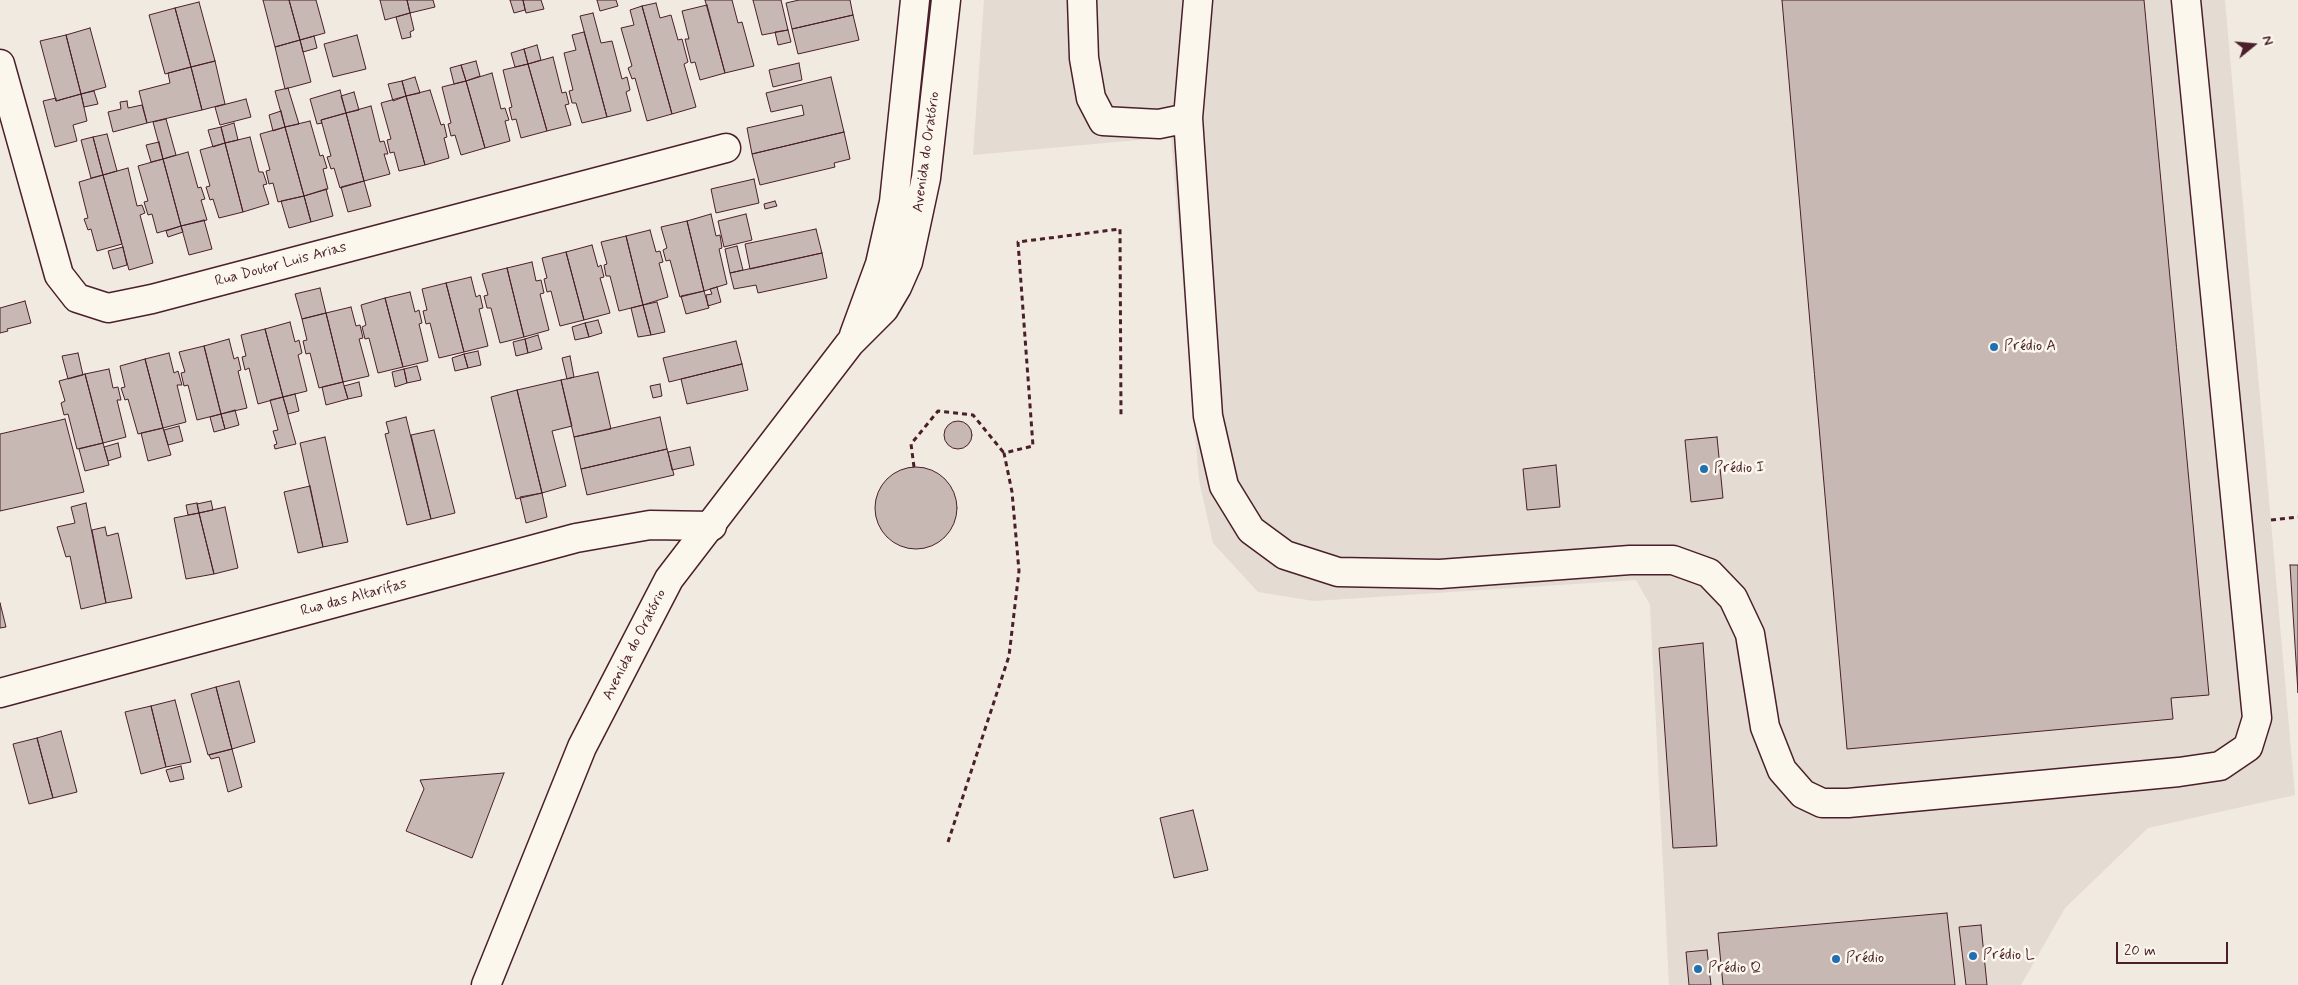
<!DOCTYPE html>
<meta charset="utf-8">
<style>
body{margin:0}
#map{position:relative;width:2298px;height:985px;overflow:hidden;background:#f0eae0;font-family:Mynerve,sans-serif}
canvas{display:block}
.north{position:absolute;left:2228px;top:20px;width:50px;height:50px;-webkit-text-stroke:4px #fbf7ec;paint-order:stroke;rotate:73deg;font-size:14px;font-weight:700;line-height:20px;text-align:center;color:#4a1f2b}
.north::after{content:'';display:block;margin:auto;width:18px;height:22px;background:#4a1f2b;clip-path:polygon(50% 0,100% 100%,50% 72%,0 100%)}
.scale{position:absolute;left:2116px;top:942px;width:112px;height:22px;box-sizing:border-box;border:2px solid #4a1f2b;border-top:0;padding-left:6px;font-size:15px;line-height:18px;white-space:nowrap;color:#4a1f2b;-webkit-text-stroke:4px #fbf7ec;paint-order:stroke}
</style>
<div id="map">
<canvas width="2298" height="985"></canvas>
<div class="north">N</div>
<div class="scale">20 m</div>
</div>
<script>
const g = document.querySelector('canvas').getContext('2d');
g.lineJoin = 'round';
function fillPath(path, color) {
  g.fillStyle = color;
  g.fill(path, 'evenodd');
}
function shape(rows) {
  const path = new Path2D();
  for (const r of rows) {
    if (r.length === 3) {
      path.moveTo(r[0] + r[2], r[1]);
      path.arc(r[0], r[1], r[2], 0, 2 * Math.PI);
      continue;
    }
    path.moveTo(r[0], r[1]);
    for (let i = 2; i < r.length; i += 2) path.lineTo(r[i], r[i + 1]);
  }
  return path;
}
function stroke(path, color, width, dash) {
  g.strokeStyle = color;
  g.lineWidth = width;
  g.lineCap = dash ? 'butt' : 'round';
  g.setLineDash(dash || []);
  g.stroke(path);
}
function write(font, color, halo, rows, align = 'center') {
  g.font = font + ' Mynerve,sans-serif';
  g.lineWidth = 5;
  g.setLineDash([]);
  g.textBaseline = 'middle';
  g.strokeStyle = halo;
  g.fillStyle = color;
  for (const [text, x, y, turn = 0] of rows) {
    g.save();
    g.translate(x, y);
    g.rotate((+turn || 0) * Math.PI / 180);
    g.textAlign = isNaN(turn) ? turn : align;
    if (halo) g.strokeText(text, 0, 0);
    g.fillText(text, 0, 0);
    g.restore();
  }
}
fillPath(shape([
 [984,0,2225,0,2295,795,2148,828,2065,908,2021,985,1669,985,1650,605,1636,580,1314,601,1258,592,1213,543,1199,480,1171,137,973,155]
]), '#e4dbd2');
const building = shape([
 [263,0,289,0,300,40,275,47,263,0],
 [289,0,316,0,325,33,300,40,289,0],
 [380,0,407,0,410,13,385,20,380,0],
 [407,0,433,0,435,7,410,13,407,0],
 [510,0,523,0,525,10,514,13,510,0],
 [523,0,541,0,544,9,526,13,523,0],
 [597,0,616,0,618,6,600,11,597,0],
 [705,0,732,0,738,23,742,22,754,66,725,73,705,0],
 [753,0,781,0,788,30,762,35,753,0],
 [799,0,850,0,853,15,792,29,786,3,799,0],
 [1782,0,2144,0,2209,695,2171,698,2173,719,1847,749,1782,0],
 [199,2,215,61,191,67,175,8,199,2],
 [656,3,660,18,671,15,678,40,682,39,688,62,684,64,696,107,672,114,642,6,656,3],
 [707,5,725,73,700,80,695,62,691,63,685,39,689,39,682,11,707,5],
 [642,6,672,114,647,121,635,78,632,79,628,68,632,66,621,28,634,25,630,10,642,6],
 [175,8,191,67,165,74,149,15,175,8],
 [410,13,414,30,410,32,411,37,402,39,396,17,410,13],
 [593,13,601,43,612,41,622,79,627,77,630,90,626,92,631,111,607,117,580,16,593,13],
 [853,15,859,40,798,54,792,29,853,15],
 [90,28,106,87,81,94,66,35,90,28],
 [788,30,791,42,778,45,775,32,788,30],
 [584,32,607,117,582,123,576,103,572,103,569,91,573,90,564,53,576,50,572,35,584,32],
 [66,35,81,94,56,101,40,41,66,35],
 [357,35,366,69,333,77,324,44,357,35],
 [314,36,317,48,303,52,300,40,314,36],
 [300,40,311,82,285,89,275,47,300,40],
 [537,45,541,60,528,64,524,49,537,45],
 [524,49,528,64,515,67,511,53,524,49],
 [553,57,562,93,566,92,569,104,565,105,571,125,547,131,528,64,553,57],
 [215,61,225,104,202,110,191,67,215,61],
 [476,61,480,76,466,81,461,65,476,61],
 [799,63,802,80,773,87,769,70,799,63],
 [528,64,547,131,521,138,516,119,512,120,509,108,512,107,503,70,528,64],
 [461,65,466,81,454,84,450,68,461,65],
 [191,67,202,110,147,123,139,91,170,83,168,73,191,67],
 [492,73,501,109,505,108,509,120,505,121,510,141,485,148,466,81,492,73],
 [415,77,420,93,406,96,402,81,415,77],
 [831,77,844,132,752,154,747,128,804,115,802,105,771,112,766,93,831,77],
 [402,81,406,96,393,101,388,84,402,81],
 [466,81,485,148,461,155,455,135,451,136,448,124,451,123,442,87,466,81],
 [288,88,299,124,285,127,275,91,288,88],
 [340,90,346,113,321,120,322,123,317,124,310,99,340,90],
 [430,90,441,125,444,124,447,137,444,138,449,158,425,165,406,96,430,90],
 [94,91,98,104,84,107,81,94,94,91],
 [354,92,359,110,346,113,341,96,354,92],
 [81,94,87,121,73,125,77,141,55,147,43,101,56,98,56,101,81,94],
 [406,96,425,165,399,171,394,152,390,153,387,140,391,139,381,103,406,96],
 [246,99,251,117,220,125,215,107,246,99],
 [127,101,128,108,142,105,147,123,113,132,108,112,121,109,120,102,127,101],
 [371,106,380,142,384,141,388,154,384,154,390,174,364,181,346,113,371,106],
 [281,111,285,127,273,131,269,115,281,111],
 [346,113,364,181,340,188,334,168,331,169,327,157,331,156,321,120,346,113],
 [166,119,176,155,163,159,153,122,166,119],
 [310,121,320,156,323,155,327,168,323,169,328,189,304,196,285,127,310,121],
 [234,123,238,140,225,143,221,127,234,123],
 [221,127,225,143,213,147,208,130,221,127],
 [285,127,304,196,278,202,273,183,269,184,266,171,270,170,260,134,285,127],
 [844,132,850,159,834,163,835,167,760,185,752,154,844,132],
 [107,134,117,171,103,175,93,137,107,134],
 [93,137,103,175,91,178,81,140,93,137],
 [250,137,259,172,263,172,267,184,263,185,269,204,243,212,225,143,250,137],
 [159,142,163,159,151,162,146,145,159,142],
 [225,143,243,212,219,218,213,199,210,200,206,187,210,186,200,150,225,143],
 [188,152,198,188,201,187,205,199,201,200,207,220,181,226,163,159,188,152],
 [163,159,181,226,157,233,152,214,148,215,144,202,148,201,138,166,163,159],
 [128,168,137,206,142,205,145,213,140,215,153,263,129,270,103,175,128,168],
 [103,175,122,244,97,251,91,229,88,230,84,219,88,218,79,182,103,175],
 [754,179,759,203,716,213,711,189,754,179],
 [364,181,371,206,348,212,341,187,364,181],
 [326,189,333,216,311,222,304,196,326,189],
 [304,196,311,222,289,228,281,201,304,196],
 [775,201,777,206,765,209,764,204,775,201],
 [711,214,716,236,720,235,722,248,719,249,727,284,704,291,687,221,711,214],
 [746,214,752,240,724,247,718,221,746,214],
 [204,220,212,249,189,255,181,226,204,220],
 [687,221,704,291,680,297,670,260,666,261,663,250,667,248,661,227,687,221],
 [181,226,183,232,168,237,166,231,181,226],
 [816,229,822,253,750,269,745,244,816,229],
 [650,230,656,252,660,251,663,262,659,263,668,297,643,305,626,236,650,230],
 [626,236,643,305,619,311,610,276,606,276,604,265,607,264,601,242,626,236],
 [592,245,598,267,601,265,604,277,600,278,610,313,584,320,566,252,592,245],
 [737,246,743,270,730,273,725,249,737,246],
 [123,247,127,265,113,269,108,251,123,247],
 [566,252,584,320,560,326,551,291,547,292,544,279,547,278,542,258,566,252],
 [822,253,827,278,758,293,756,285,734,289,730,273,822,253],
 [532,262,536,281,541,280,544,293,540,294,549,330,524,337,507,268,532,262],
 [507,268,524,337,500,343,491,308,487,308,484,296,488,295,482,274,507,268],
 [471,277,476,297,480,295,483,308,479,309,488,346,464,352,446,283,471,277],
 [446,283,464,352,439,358,430,323,426,324,423,311,427,310,422,289,446,283],
 [717,287,721,302,708,306,706,295,712,294,710,289,717,287],
 [320,288,326,313,302,319,295,294,320,288],
 [704,291,709,308,686,314,681,296,704,291],
 [410,292,415,312,419,310,422,323,419,324,428,361,403,367,385,298,410,292],
 [385,298,403,367,378,373,369,338,365,339,362,327,366,325,361,305,385,298],
 [25,301,31,323,7,329,8,331,0,333,0,308,25,301],
 [657,302,665,332,651,335,643,305,657,302],
 [643,305,651,335,638,337,631,308,643,305],
 [351,307,356,326,360,325,363,338,359,339,369,376,343,382,326,313,351,307],
 [326,313,343,382,319,388,310,353,306,354,303,341,307,340,302,319,326,313],
 [598,320,602,333,589,337,585,323,598,320],
 [290,322,295,342,299,340,302,353,298,355,307,391,283,397,265,329,290,322],
 [585,323,589,337,575,340,572,327,585,323],
 [265,329,283,397,258,404,249,368,245,370,242,357,246,356,241,335,265,329],
 [538,335,542,349,528,353,525,339,538,335],
 [229,339,234,359,238,357,241,370,238,371,247,408,221,414,204,346,229,339],
 [525,339,528,353,516,356,513,342,525,339],
 [736,341,742,364,669,382,663,358,736,341],
 [204,346,221,414,197,420,188,385,184,386,181,373,185,372,179,352,204,346],
 [478,351,481,365,468,368,464,354,478,351],
 [78,353,83,375,68,379,62,356,78,353],
 [169,353,174,373,178,371,182,385,177,385,186,422,163,428,145,359,169,353],
 [464,354,468,368,455,371,452,358,464,354],
 [570,356,574,377,567,379,562,358,570,356],
 [145,359,163,428,138,434,128,399,125,400,121,388,125,387,120,366,145,359],
 [742,364,748,390,687,404,681,379,742,364],
 [417,366,421,380,407,383,404,369,417,366],
 [109,369,113,388,118,387,121,400,117,400,126,437,103,443,85,374,109,369],
 [404,369,407,383,395,387,392,372,404,369],
 [598,372,611,429,574,437,561,380,598,372],
 [85,374,103,443,77,449,68,414,64,415,61,403,65,401,59,381,85,374],
 [561,380,572,426,552,431,566,486,542,493,517,390,561,380],
 [343,382,348,399,326,405,322,387,343,382],
 [359,382,362,396,348,399,344,386,359,382],
 [660,384,662,396,653,398,650,386,660,384],
 [517,390,542,493,516,499,491,397,517,390],
 [295,394,299,411,288,414,283,397,295,394],
 [283,397,296,444,275,449,274,445,277,444,273,431,278,430,270,400,283,397],
 [235,410,239,425,225,429,221,414,235,410],
 [221,414,225,429,214,432,210,417,221,414],
 [406,417,431,519,407,525,385,434,389,433,386,422,406,417],
 [660,417,667,449,581,469,574,437,660,417],
 [65,419,84,492,0,511,0,434,65,419],
 [958,435,14],
 [179,426,183,441,168,445,164,430,179,426],
 [163,428,171,455,148,461,141,433,163,428],
 [434,430,455,513,431,519,411,435,434,430],
 [325,437,348,542,323,547,300,443,325,437],
 [1717,437,1723,498,1691,502,1685,440,1717,437],
 [103,443,109,465,85,471,79,449,103,443],
 [118,443,121,457,108,461,104,447,118,443],
 [690,447,694,465,672,470,668,452,690,447],
 [667,449,674,475,587,495,581,469,667,449],
 [1556,465,1560,507,1527,510,1523,469,1556,465],
 [916,508,41],
 [310,486,323,547,298,553,284,492,310,486],
 [542,493,547,517,526,523,520,497,542,493],
 [211,501,213,510,199,513,197,504,211,501],
 [86,503,106,603,81,609,70,556,66,557,57,527,75,523,71,507,86,503],
 [197,503,199,513,188,515,186,505,197,503],
 [225,507,238,568,214,574,199,513,225,507],
 [199,513,214,574,186,579,174,518,199,513],
 [105,527,107,536,118,533,132,598,106,603,92,530,105,527],
 [2290,565,2298,565,2298,693,2290,565],
 [0,603,6,627,0,628,0,603],
 [1703,643,1717,846,1673,848,1659,648,1703,643],
 [239,681,255,742,232,749,216,687,239,681],
 [216,687,232,749,208,755,191,694,216,687],
 [175,700,191,762,166,767,151,706,175,700],
 [151,706,166,767,141,774,125,712,151,706],
 [61,731,77,792,53,798,37,738,61,731],
 [37,738,53,798,29,804,13,744,37,738],
 [232,749,242,787,228,792,219,757,211,759,209,755,232,749],
 [181,766,184,779,170,782,166,770,181,766],
 [504,773,472,858,406,831,424,789,420,780,504,773],
 [1193,810,1208,870,1174,878,1160,818,1193,810],
 [1947,913,1955,985,1723,985,1718,933,1947,913],
 [1981,925,1987,985,1966,985,1959,927,1981,925],
 [1707,950,1711,985,1689,985,1686,952,1707,950]
]);
fillPath(building, '#c8b8b3');
stroke(building, '#4a1f2b', 1);
const minor = shape([
 [1082,0,1084,58,1091,98,1103,121,1159,124,1188,118],
 [1198,0,1188,118,1208,416,1224,486,1251,530,1285,555,1338,572,1440,574,1630,560,1673,560,1709,573,1733,598,1750,634,1765,727,1782,770,1803,794,1822,803,1848,803,2179,772,2220,766,2248,747,2257,718,2186,0],
 [0,64,59,275,77,298,108,308,152,299,726,148],
 [0,693,576,538,650,525,712,526]
]);
const major = shape([
 [854,335,880,264,894,202,915,0],
 [486,985,582,747,669,579,850,343,884,309,897,287,908,262,926,178,946,0]
]);
stroke(minor, '#4a1f2b', 31);
stroke(major, '#4a1f2b', 31);
stroke(shape([
 [914,467,911,444,938,411,973,415,1004,453],
 [2271,520,2298,517],
 [948,842,1009,656,1019,571,1012,492,1004,453,1033,446,1018,242,1120,229,1121,417]
]), '#4a1f2b', 3, [5, 4]);
stroke(minor, '#fbf7ec', 28);
stroke(major, '#fbf7ec', 28);
for (const [x, y, r, color] of [
 [1994,347,5,"#1f6fb2"],
 [1704,469,5,"#1f6fb2"],
 [1973,956,5,"#1f6fb2"],
 [1836,959,5,"#1f6fb2"],
 [1698,969,5,"#1f6fb2"]
]) {
  const dot = new Path2D();
  dot.arc(x, y, r, 0, 2 * Math.PI);
  g.fillStyle = color;
  g.fill(dot);
  stroke(dot, '#fbf7ec', 2);
}
write('15px', '#4a1f2b', '#fbf7ec', [
 ["Avenida do Oratório",927,152,-82],
 ["Rua Doutor Luis Arias",281,265,-15],
 ["Rua das Altarifas",354,598,-15],
 ["Avenida do Oratório",635,645,-63]
]);
write('15px', '#4a1f2b', '#fbf7ec', [
 ["Prédio A",2004,347],
 ["Prédio I",1714,469],
 ["Prédio L",1983,956],
 ["Prédio",1846,959],
 ["Prédio Q",1708,969]
], 'left');
</script>
